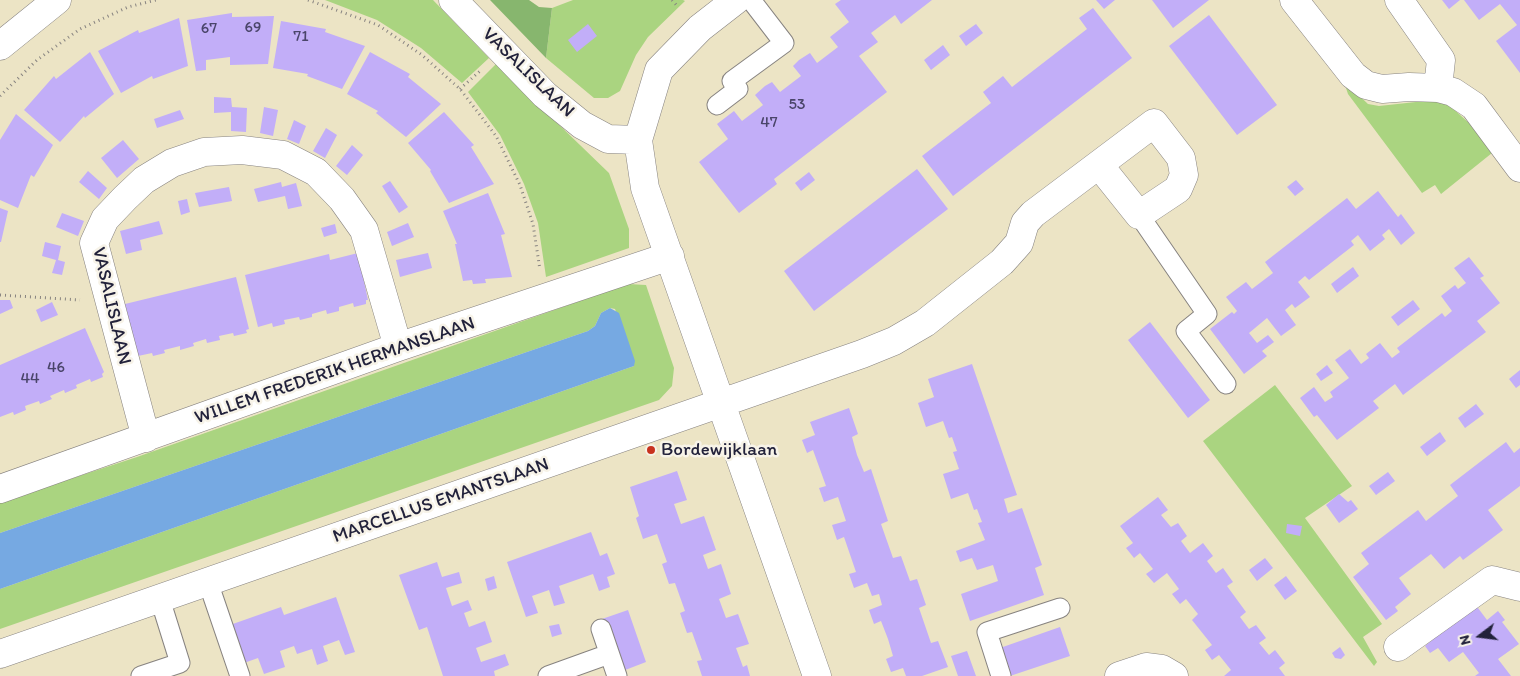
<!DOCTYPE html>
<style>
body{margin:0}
#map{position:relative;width:1520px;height:676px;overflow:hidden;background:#ece4c5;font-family:Itim,sans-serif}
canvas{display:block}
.north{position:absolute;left:1455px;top:611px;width:50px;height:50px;-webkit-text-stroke:4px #f7f3e8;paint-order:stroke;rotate:255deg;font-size:14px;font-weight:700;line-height:20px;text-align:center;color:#22223b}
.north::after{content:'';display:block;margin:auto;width:18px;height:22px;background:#22223b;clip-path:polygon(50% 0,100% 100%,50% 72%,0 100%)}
</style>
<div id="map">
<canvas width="1520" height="676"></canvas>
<div class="north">N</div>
</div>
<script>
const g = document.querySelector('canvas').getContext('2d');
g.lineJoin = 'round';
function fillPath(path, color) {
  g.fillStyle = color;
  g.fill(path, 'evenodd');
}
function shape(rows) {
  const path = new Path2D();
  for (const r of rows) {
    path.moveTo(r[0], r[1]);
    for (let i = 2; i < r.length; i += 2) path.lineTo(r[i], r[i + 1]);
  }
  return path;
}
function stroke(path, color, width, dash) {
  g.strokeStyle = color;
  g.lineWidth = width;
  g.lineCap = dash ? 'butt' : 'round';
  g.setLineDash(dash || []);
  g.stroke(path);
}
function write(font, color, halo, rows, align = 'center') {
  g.font = font + ' Itim,sans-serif';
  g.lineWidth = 5;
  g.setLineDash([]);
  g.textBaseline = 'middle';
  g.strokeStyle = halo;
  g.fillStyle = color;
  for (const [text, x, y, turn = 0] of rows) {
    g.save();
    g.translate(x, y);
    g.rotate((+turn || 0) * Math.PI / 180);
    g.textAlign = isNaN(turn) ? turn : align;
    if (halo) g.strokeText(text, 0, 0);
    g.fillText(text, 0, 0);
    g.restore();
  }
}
fillPath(shape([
 [325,0,433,0,489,58,462,83,421,48,377,20],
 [573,0,683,0,685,1,648,37,636,55,620,91,608,98,594,98,546,58,552,8],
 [496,64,609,173,629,229,629,248,546,277,538,223,524,184,500,135,468,92],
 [1348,85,1368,104,1379,106,1425,101,1436,101,1449,105,1469,123,1492,153,1441,194,1435,185,1422,193,1348,94,1346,88],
 [628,284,646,285,674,368,672,386,659,400,0,629,0,589,634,366,615,309,610,308,601,313,595,326,588,331,0,533,0,502,137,457],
 [1275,385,1352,486,1305,518,1382,624,1363,637,1377,662,1374,666,1203,441]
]), '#aad480');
fillPath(shape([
 [490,0,529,0,539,7,552,8,546,58]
]), '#87b66e');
fillPath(shape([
 [610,308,619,313,635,361,634,366,0,589,0,533,588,331,595,326,601,313]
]), '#76a9e2');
fillPath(shape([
 [841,0,932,0,901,24,895,15,871,33,878,42,859,56,887,92,774,179,777,184,739,213,699,162,728,139,717,124,734,111,742,121,763,105,755,95,765,86,772,82,780,92,801,76,793,66,799,60,810,53,817,63,838,47,830,37,849,22,835,4],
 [1096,0,1115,0,1104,9],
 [1152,0,1209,0,1173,28],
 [1442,0,1460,0,1449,9],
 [1464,0,1520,0,1520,73,1496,41,1517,25,1500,4,1479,20],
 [1093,8,1132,58,953,196,922,156,991,103,983,92,1003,76,1012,87,1087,29,1079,18],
 [232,13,232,17,274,16,268,64,230,65,230,57,206,60,206,70,196,71,187,20],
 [1209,15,1277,105,1237,135,1169,46],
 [179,18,188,66,153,79,152,76,121,93,98,51,138,30,139,33],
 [281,21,326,29,325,32,365,46,342,89,307,76,308,74,273,68],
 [588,24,597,36,577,52,568,40],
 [976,24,983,33,966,46,959,36],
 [943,45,950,55,931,70,924,60],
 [90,52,114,94,85,118,84,116,60,142,24,110,54,76,56,79],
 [370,52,410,74,408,77,441,104,406,137,376,113,378,111,347,94],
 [214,97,231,98,232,107,247,108,246,132,231,131,231,112,214,113],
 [264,107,278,110,273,136,260,133],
 [180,110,184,119,157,128,154,119],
 [444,112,474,145,471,147,494,184,449,203,430,171,431,170,408,143],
 [16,114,53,145,34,177,31,175,18,208,0,200,0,140],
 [294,120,306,126,299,144,287,139],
 [326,128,337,135,325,158,313,151],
 [123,140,139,159,117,178,101,158],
 [352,145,363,155,347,175,336,166],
 [917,169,948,209,814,311,784,271],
 [88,171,107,188,99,199,79,182],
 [809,172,815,180,801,191,795,183],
 [1296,180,1304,189,1295,196,1287,187],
 [390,181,408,207,399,213,382,186],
 [281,182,282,187,296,183,302,206,288,209,285,196,258,202,254,189],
 [229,187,232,201,199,207,195,193],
 [1378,191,1398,217,1401,214,1415,233,1401,245,1389,229,1382,235,1385,239,1370,251,1358,235,1351,241,1354,245,1309,280,1305,276,1298,282,1310,297,1295,308,1292,304,1285,310,1296,325,1281,336,1267,318,1249,333,1257,343,1268,335,1274,342,1262,351,1267,356,1244,374,1210,329,1232,312,1234,314,1237,311,1226,297,1246,282,1252,289,1273,273,1265,262,1347,198,1356,209],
 [488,193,505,234,501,235,512,277,485,279,486,283,473,284,472,280,463,281,455,244,457,244,443,211],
 [187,199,190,212,181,215,178,201],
 [0,208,8,211,1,242,0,242],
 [62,213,84,221,78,236,56,227],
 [159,221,163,234,140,240,142,250,126,254,120,231],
 [408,223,414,237,392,246,387,232],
 [335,224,337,233,324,237,321,228],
 [45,242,61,246,58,260,65,262,62,275,52,273,56,260,42,256],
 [358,253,368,300,366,300,366,304,354,307,353,303,339,307,339,311,327,314,326,310,312,314,312,317,300,320,299,317,284,320,285,324,273,327,272,323,258,327,245,275,329,254,330,260],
 [428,253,432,268,400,277,396,260],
 [1469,257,1484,276,1480,278,1500,303,1477,321,1486,332,1403,395,1395,384,1373,401,1379,408,1337,440,1317,415,1314,417,1300,398,1314,387,1325,402,1333,397,1330,392,1349,378,1335,360,1350,349,1361,364,1369,358,1366,354,1380,343,1392,358,1400,352,1397,348,1442,313,1445,317,1452,311,1441,296,1455,285,1458,289,1466,283,1454,268],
 [1353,267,1359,276,1337,293,1331,284],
 [236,277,249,329,246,330,247,333,234,336,233,333,219,336,220,340,207,343,206,339,193,343,194,346,180,350,180,346,164,350,165,353,153,356,152,353,138,356,125,304],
 [0,300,10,300,13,308,0,314],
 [1413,300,1420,309,1398,326,1391,317],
 [52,302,58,315,41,322,36,310],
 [1150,322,1210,400,1188,418,1128,340],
 [85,328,104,372,102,374,103,377,91,382,90,379,76,385,77,388,65,393,64,390,50,396,52,399,40,404,39,401,25,406,26,410,14,415,13,412,0,417,0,365],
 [972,364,1017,495,1004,499,1008,513,1022,508,1042,565,1035,568,1044,595,970,621,961,594,998,581,993,565,977,570,972,558,960,562,956,551,985,540,978,523,982,522,977,509,974,510,968,493,951,499,943,474,959,469,953,452,957,451,952,437,949,438,943,421,926,427,918,403,934,397,928,379],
 [1327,365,1333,373,1321,381,1316,374],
 [1520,370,1520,385,1516,388,1509,379],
 [1476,404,1484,414,1465,428,1458,418],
 [849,408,858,434,852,437,857,455,864,472,871,469,888,521,881,524,893,558,901,556,910,581,917,579,926,605,919,608,931,643,938,641,948,667,922,676,906,676,903,668,891,672,886,659,893,656,888,639,881,621,874,624,869,610,882,605,879,594,872,596,867,583,854,588,849,574,856,572,844,537,837,540,832,525,846,521,838,497,824,502,819,488,826,486,813,450,807,453,802,440,815,435,810,422],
 [1440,432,1446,441,1427,456,1420,447],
 [1506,442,1514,453,1520,448,1520,486,1488,510,1503,530,1463,560,1460,556,1444,569,1431,554,1399,578,1411,594,1395,607,1398,611,1386,620,1353,577,1369,564,1361,553,1418,510,1426,521,1458,496,1450,485],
 [677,471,687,500,674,504,681,524,704,516,716,550,703,555,708,569,721,564,731,594,719,599,726,618,738,614,749,644,736,648,743,667,747,665,750,676,702,676,697,661,702,660,692,632,687,633,680,613,685,611,675,583,669,584,662,564,667,562,657,534,643,539,636,518,639,516,630,487],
 [1388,472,1395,481,1376,495,1369,486],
 [1339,494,1348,502,1351,500,1358,509,1339,523,1326,505],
 [1158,497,1168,510,1161,515,1171,527,1178,523,1187,536,1181,541,1190,553,1203,543,1213,556,1207,561,1216,573,1223,568,1233,582,1227,586,1246,612,1240,617,1249,629,1256,625,1266,638,1259,643,1269,655,1275,650,1285,663,1279,668,1285,676,1224,676,1231,670,1219,655,1212,660,1205,650,1212,645,1192,620,1198,614,1186,599,1180,604,1172,594,1179,589,1167,573,1154,583,1146,574,1153,569,1140,553,1134,558,1126,548,1133,543,1120,526],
 [1287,524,1302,526,1300,536,1286,533],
 [591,532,600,556,607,553,615,574,607,577,610,587,599,591,593,574,559,586,565,603,554,606,549,590,532,596,538,613,526,617,507,562],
 [1265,558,1273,568,1257,581,1249,570],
 [437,562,442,577,459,572,462,583,446,588,452,606,468,600,472,610,464,613,469,627,485,621,492,642,476,648,481,662,505,654,509,665,494,671,495,676,443,676,427,627,419,630,399,575],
 [494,576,497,588,488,591,485,579],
 [1286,576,1297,591,1285,600,1274,585],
 [336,597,355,652,345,655,339,640,323,646,328,661,317,665,312,649,297,654,294,646,280,651,285,667,264,674,258,658,244,663,230,625,281,607,284,615],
 [1475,604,1487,620,1498,611,1505,620,1502,622,1519,644,1498,659,1511,676,1475,676,1479,673,1463,652,1449,662,1438,648,1430,653,1425,646,1432,640,1430,638],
 [628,610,646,662,620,672,602,619],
 [559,624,562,634,552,637,549,626],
 [1060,627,1070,656,1010,676,1000,648],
 [1340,647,1345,655,1341,659,1335,658,1332,653],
 [967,651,976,676,958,676,951,656]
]), '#c2aef8');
const service = shape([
 [717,105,738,89,732,81,784,43,751,0],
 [1139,215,1207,314,1186,331,1226,384],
 [208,582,240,676],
 [601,629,617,676],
 [141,676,180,663,160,599],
 [548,676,609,654],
 [1001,676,987,632,1060,608]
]);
const minor = shape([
 [453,0,545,95,582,125,608,139,638,140],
 [736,0,700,28,659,70,638,140,645,188,817,676],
 [1294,0,1353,75,1366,85,1382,89,1409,87,1438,88,1453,92,1474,106,1520,168],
 [1399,0,1441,60,1438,88],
 [0,46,57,0],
 [146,438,94,243,105,219,125,198,144,180,172,163,204,152,242,150,283,155,316,172,342,199,364,230,398,347],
 [0,489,398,347,670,256],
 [1398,647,1492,580,1520,587],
 [0,654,862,354,894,341,925,323,1002,262,1019,243,1025,223,1033,214,1154,123,1181,158,1184,175,1178,189,1139,215,1099,165],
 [1119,676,1146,667,1162,669,1174,676]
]);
stroke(service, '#878380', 21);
stroke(minor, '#878380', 29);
stroke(shape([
 [308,0,378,25,422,55,460,89,496,136,520,185,533,224,540,270],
 [672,0,678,7],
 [460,89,480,71],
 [0,96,37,60,80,29,128,7,156,0],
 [0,295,80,300]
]), '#878380', 3, [1, 4]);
stroke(service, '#fff', 19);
stroke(minor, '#fff', 28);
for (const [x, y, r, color] of [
 [651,450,5,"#c8321e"]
]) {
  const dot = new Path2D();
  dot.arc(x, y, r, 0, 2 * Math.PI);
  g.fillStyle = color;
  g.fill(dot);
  stroke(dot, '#f7f3e8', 2);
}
write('16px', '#4a456a', null, [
 ["69",253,28],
 ["67",209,29],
 ["71",301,37],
 ["53",797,105],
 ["47",769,123],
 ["46",56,368],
 ["44",30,379]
]);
write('19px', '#22223b', '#f7f3e8', [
 ["VASALISLAAN",528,73,44],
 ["VASALISLAAN",111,306,77],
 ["WILLEM FREDERIK HERMANSLAAN",335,371,-19],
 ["MARCELLUS EMANTSLAAN",441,501,-19]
]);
write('19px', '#22223b', '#f7f3e8', [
 ["Bordewijklaan",661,450]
], 'left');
</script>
